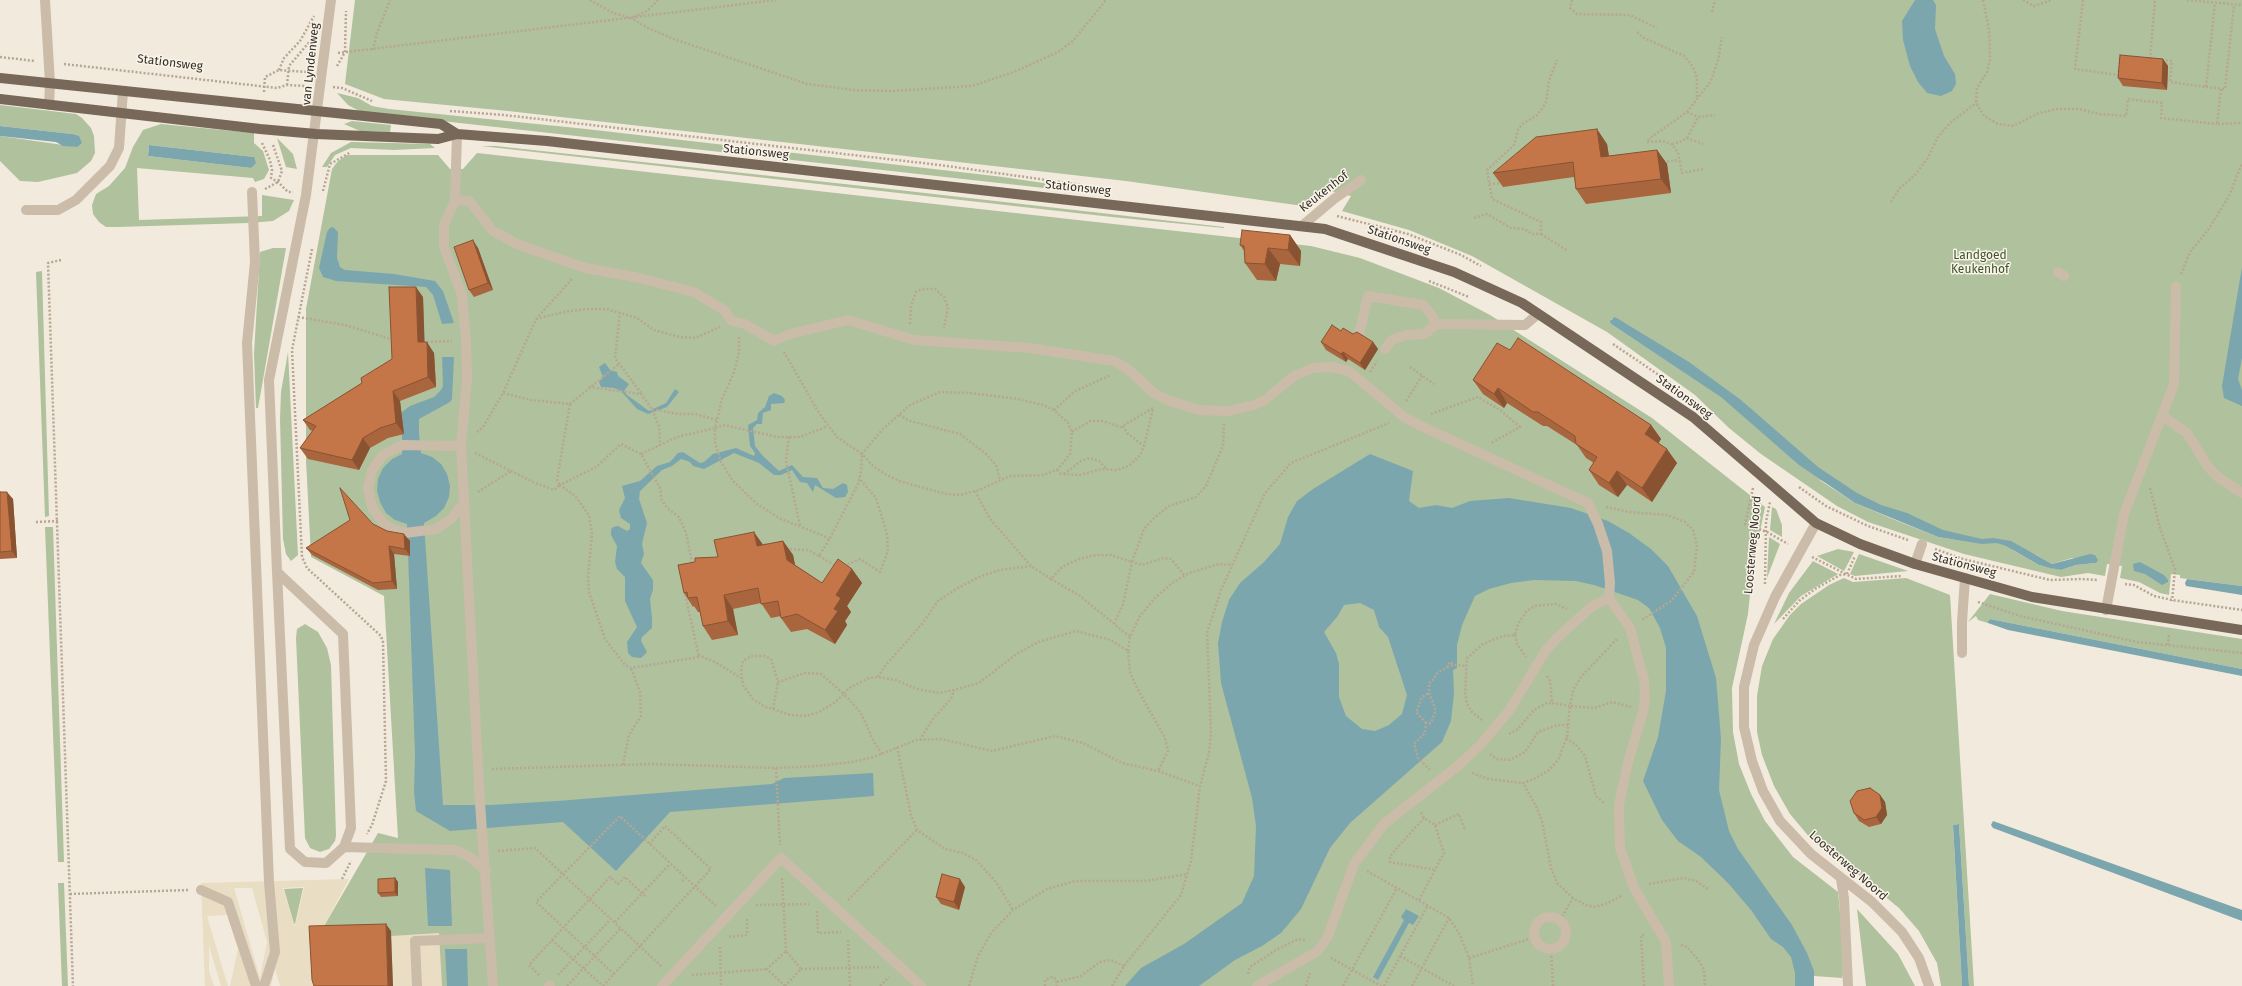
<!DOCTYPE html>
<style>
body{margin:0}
canvas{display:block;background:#f2eadc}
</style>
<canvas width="2242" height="986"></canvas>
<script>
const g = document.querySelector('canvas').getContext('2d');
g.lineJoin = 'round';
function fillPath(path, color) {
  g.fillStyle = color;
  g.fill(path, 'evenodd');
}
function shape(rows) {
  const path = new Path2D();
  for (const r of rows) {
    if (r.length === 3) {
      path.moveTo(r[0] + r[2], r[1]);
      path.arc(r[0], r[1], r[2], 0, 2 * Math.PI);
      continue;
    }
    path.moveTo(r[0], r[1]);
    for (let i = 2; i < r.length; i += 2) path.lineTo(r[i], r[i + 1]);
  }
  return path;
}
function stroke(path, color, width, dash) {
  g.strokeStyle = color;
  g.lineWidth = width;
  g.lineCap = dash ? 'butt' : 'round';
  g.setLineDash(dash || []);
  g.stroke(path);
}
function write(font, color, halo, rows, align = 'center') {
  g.font = font + ' "Fira Sans",sans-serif';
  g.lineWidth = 3;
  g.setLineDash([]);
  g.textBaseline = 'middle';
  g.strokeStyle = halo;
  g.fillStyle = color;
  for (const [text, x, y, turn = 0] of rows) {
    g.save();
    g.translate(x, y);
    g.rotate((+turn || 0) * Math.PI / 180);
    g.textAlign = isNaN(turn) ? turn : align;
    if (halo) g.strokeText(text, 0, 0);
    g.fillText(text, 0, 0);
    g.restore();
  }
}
fillPath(shape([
 [355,0,2242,0,2242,586,2180,578,2180,575,2171,574,2169,595,2160,593,2139,582,2120,578,2122,566,2107,564,2105,576,2088,573,2061,577,1964,554,1868,522,1837,506,1761,454,1729,428,1695,395,1607,332,1472,256,1409,230,1342,211,1351,196,1331,191,1310,207,1126,181,508,111,384,99,345,84],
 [1611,319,1692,377,1629,336,1611,324],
 [1818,479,1956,540,1982,544,1938,537,1895,520,1855,503],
 [2011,549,2036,555,2052,564,2072,558,2096,563,2076,565,2061,570,2039,565],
 [337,93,358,98,372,106,389,109,586,129,1003,177,1097,191,1098,194,361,112,348,105],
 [0,105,76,114,82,118,91,128,94,136,95,153,91,161,77,173,38,182,20,181,0,161,0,136,77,147,72,134,0,126],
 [352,121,391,125,390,132,360,131,344,124],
 [161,124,254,133,254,143,263,151,269,170,264,179,255,182,253,178,137,168,139,220,262,216,262,195,294,200,289,211,273,221,248,223,117,227,106,227,99,222,93,214,92,205,96,194,109,186,125,168,133,147,143,130],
 [149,145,254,157,251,168,148,156],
 [277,138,293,154,297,169,286,167],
 [351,142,430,144,435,148,394,150,351,148,335,155,327,167,322,167,331,153],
 [481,146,496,146,881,188,1224,227,1224,228,1112,217],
 [477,153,1311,246,1360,258,1439,288,1490,315,1652,418,1765,507,1753,565,1748,614,1732,688,1733,732,1739,764,1751,794,1765,821,1793,857,1838,892,1845,966,1842,978,1814,976,1814,971,1805,986,316,986,320,933,378,833,398,838,384,596,311,557,306,460,306,309,332,169,338,161,347,155,438,155,450,169,463,169],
 [273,248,286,248,258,408,256,408,254,354,260,252],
 [42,271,49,516,45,517,36,272],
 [288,352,298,555,291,561,286,554,283,539,280,419,281,392],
 [1772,507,1776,509,1782,525,1782,537,1770,530],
 [45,527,53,527,64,862,58,862],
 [1769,537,1780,544,1767,578],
 [1838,549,1854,552,1844,571,1817,556],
 [1859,554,1908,571,1855,576,1850,574],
 [1813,561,1838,574,1801,596,1774,624,1789,593],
 [1844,578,1853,582,1906,578,1950,595,1974,986,1969,986,1959,824,1953,825,1962,986,1941,986,1937,963,1919,931,1899,908,1860,876,1828,854,1811,839,1790,814,1774,786,1762,755,1757,732,1757,696,1762,666,1773,639,1790,615,1801,604,1829,585],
 [1990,594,2062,611,2242,639,2242,669,1990,619,1988,621,1988,623,1978,620,1976,616,1968,622],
 [305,624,318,632,327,648,331,665,336,836,335,841,329,849,320,852,310,848,305,838,296,638,297,629],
 [58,883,64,883,68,986,62,986],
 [303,888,295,924,294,924,284,889],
 [1857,909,1898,954,1915,986,1866,986]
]), '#b0c19d');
fillPath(shape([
 [349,879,320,933,316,986,280,986,275,969,271,986,230,986,238,949,227,915,207,916,228,986,221,986,209,946,209,971,214,986,205,986,201,883],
 [304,887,295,927,283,888],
 [234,888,252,888,267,942,260,978],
 [439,933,442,986,393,986,391,936]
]), '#e9ddc4');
fillPath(shape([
 [1915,0,1933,0,1936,5,1935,29,1944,56,1955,74,1956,84,1952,91,1941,96,1927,93,1918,82,1910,66,1903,40,1902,21],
 [0,126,72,134,79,136,82,143,77,147,63,146,56,142,0,136],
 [149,145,254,157,256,163,251,168,148,156],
 [333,227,338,232,337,258,340,267,345,270,394,274,435,281,443,291,454,323,442,324,433,295,426,287,336,281,323,277,319,268,327,232,330,228],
 [2242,267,2242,358,2238,379,2242,390,2242,406,2224,398,2222,386],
 [1615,317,1689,362,1741,400,1818,467,1857,493,1881,505,1907,513,1943,530,1982,539,1993,538,2011,541,2052,564,2090,554,2095,555,2098,560,2096,563,2076,565,2061,570,2050,568,2039,565,2006,546,1997,543,1982,544,1938,537,1855,503,1799,465,1721,397,1611,324,1610,321],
 [442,357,454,357,452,399,450,402,419,419,419,433,421,453,432,457,441,464,447,474,450,486,449,497,444,508,436,516,424,523,443,805,490,805,557,801,772,784,784,778,873,773,874,796,670,812,616,871,563,822,450,831,416,811,414,792,415,755,407,524,395,520,386,513,380,502,377,491,378,479,383,468,392,459,402,454,402,412,410,406,434,397,441,390,443,386],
 [605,363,610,370,617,372,618,376,629,384,624,391,627,395,649,411,666,403,675,389,679,392,667,407,648,414,637,409,621,391,614,388,601,387,599,382,603,377,599,367],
 [774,393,782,396,785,400,784,403,771,404,771,410,763,413,762,424,757,424,753,428,755,446,762,455,779,471,792,465,803,477,817,478,823,488,833,489,843,483,847,485,848,492,845,497,836,498,815,485,813,492,807,483,800,482,792,470,781,475,774,475,759,463,734,453,704,469,693,466,690,462,681,459,672,466,662,470,640,491,639,499,647,523,642,544,644,554,641,563,653,580,653,590,650,599,652,618,652,628,642,637,641,641,647,652,641,658,632,657,628,653,627,642,637,627,625,601,625,577,617,569,615,562,617,546,611,535,611,530,613,527,618,526,627,531,630,529,630,524,621,518,619,510,625,498,622,486,640,481,657,466,670,462,678,453,683,452,700,463,704,462,713,454,736,448,754,456,755,453,750,446,748,425,757,420,758,413,765,407,769,396],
 [1370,454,1413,471,1409,501,1419,508,1436,505,1452,508,1470,501,1509,498,1571,508,1608,521,1629,533,1651,549,1668,566,1697,616,1716,678,1721,739,1719,790,1729,831,1738,849,1792,925,1807,953,1814,971,1814,986,1795,986,1795,973,1791,957,1783,947,1771,939,1751,910,1728,883,1701,857,1678,841,1662,820,1643,781,1658,737,1666,691,1666,648,1660,628,1649,608,1638,600,1594,585,1576,581,1534,580,1511,583,1489,589,1475,596,1462,625,1457,645,1457,668,1453,670,1454,693,1451,721,1442,742,1350,823,1330,848,1301,909,1281,933,1262,946,1235,960,1199,986,1125,986,1141,968,1184,944,1242,903,1254,876,1256,826,1252,798,1221,683,1218,643,1222,622,1229,600,1240,583,1264,562,1280,544,1288,517,1297,501,1313,489],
 [1360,603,1374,610,1379,627,1388,637,1407,695,1402,714,1389,725,1375,731,1362,729,1346,716,1339,697,1339,664,1336,653,1324,632,1337,617,1344,605],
 [2140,562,2164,575,2168,580,2168,582,2162,585,2145,574,2134,571,2133,564],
 [2187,579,2242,586,2242,595,2186,586,2185,583],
 [1990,619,2242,669,2242,676,2008,630,1988,623,1988,621],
 [1993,821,2242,910,2242,921,1993,828,1991,825],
 [1959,824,1969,986,1962,986,1953,825],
 [425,868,450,870,452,926,428,926],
 [1406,909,1419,916,1413,925,1409,923,1378,980,1373,977,1404,920,1401,917],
 [445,949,467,949,468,986,447,986]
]), '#7ca6ae');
stroke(shape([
 [590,0,613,13,631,18,648,28,674,39,807,84,854,90,892,91,972,86,1014,72,1058,52,1073,41,1106,0],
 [1572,0,1570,8,1577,14,1630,15,1657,28],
 [1983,0,1989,29,1990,60,1987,72,1977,88,1976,103,1984,116,1998,124,2013,126,2039,113,2058,109,2079,109,2099,114,2126,116,2128,99,2162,103,2161,118,2217,124],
 [2023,0,2034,6,2052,0],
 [2083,0,2075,69,2118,75,2120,57],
 [2187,0,2242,5],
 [1712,12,1715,0],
 [634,17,647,11,658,0],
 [1637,32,1644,38,1684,56,1693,67,1697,78,1697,98],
 [373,50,377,33,390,0],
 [338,53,776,0],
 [0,57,35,61],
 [2150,59,2155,0],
 [2162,60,2172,61,2170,82,2206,87,2215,3],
 [64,64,277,88,287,85,306,86],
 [337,66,345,52,346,11],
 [279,70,284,58,300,41,314,16],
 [287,85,289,66,311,40],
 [333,87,342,88,372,101],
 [2206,87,2225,89,2234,5],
 [2221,89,2217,124,2242,123],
 [264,92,265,77,279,70,307,72],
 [450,111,504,115,940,165,1082,185],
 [1687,112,1698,117],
 [1687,138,1698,117,1715,115],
 [262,143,270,160,272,170,271,178,278,182,288,192,293,192],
 [1672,144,1680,142,1687,138,1703,144],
 [1663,162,1679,160],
 [1703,169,1682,173,1678,153,1672,144,1661,141,1647,142,1650,138,1687,112,1711,81,1718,60,1722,37],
 [1489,184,1503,183],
 [265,189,278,182,282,171,273,145],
 [323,191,330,164,351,152],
 [1891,202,1899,189,1916,174,1927,159,1938,137,1950,123,1976,103],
 [1337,216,1408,234,1461,255,1481,266],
 [1474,218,1487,214,1511,228,1524,229,1532,234,1541,234,1541,222,1492,199,1487,170,1514,145,1518,130,1522,124,1536,116,1542,109,1546,102,1549,81,1557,60],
 [1541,234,1568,251],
 [312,249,292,350,302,557,307,568,381,636,383,642,386,781,372,825,367,834],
 [61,260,48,263,73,986],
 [2181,274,2190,252,2208,230,2229,196,2242,163],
 [1429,281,1469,297],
 [620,312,615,358,641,393],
 [298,317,345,325,394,340],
 [536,319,564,312,586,309,606,309,637,318,654,330,680,337,695,338,720,327],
 [910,324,911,306,916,292,922,289,935,289,944,297,948,307,944,328],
 [423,342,452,341],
 [1613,344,1672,384],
 [784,352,819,413,837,437,862,454,861,472,858,484,829,540,824,536,781,519,757,504,733,481,721,462,715,442,715,428,724,425,778,437,800,437,828,426],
 [1410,367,1434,384],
 [1370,372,1377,361],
 [589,387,641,394,652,409,659,426,660,446],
 [1406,401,1422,376],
 [570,404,619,364],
 [652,409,678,414,695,414,717,420],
 [1054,410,1043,405,1018,399,970,393,940,392,910,405,882,430,862,454,873,466,885,474,899,481,946,494,960,495,979,490,1010,476,1044,475,1058,469,1070,454,1072,432,1068,423,1054,410,1075,391,1111,375],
 [1431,414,1478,397,1500,410,1520,427,1491,443],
 [899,415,910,421,960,434,985,453,996,465,1000,480],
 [1123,426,1127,433,1144,446],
 [477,432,483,427,503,393,536,319,573,278],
 [1072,432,1090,421,1102,421,1121,427,1153,408],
 [789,437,786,461,800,526],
 [475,453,535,483,554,490,560,485,557,480,570,404,531,400,503,393],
 [641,454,621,444,596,467,560,485,575,496,589,515,592,534,588,577,589,592,605,639,625,665,631,668,699,657,685,594],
 [1057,470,1061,474,1080,475,1101,469,1116,470,1129,466,1140,455,1144,446,1153,409],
 [1064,474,1081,461,1090,458,1099,461,1106,468],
 [1799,487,1826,506,1868,526,1908,540],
 [1753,488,1745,524,1767,532,1788,544],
 [2150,488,2160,528,2175,569,2172,601],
 [975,491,990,519,1031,566,1051,579,1062,567,1079,559,1096,555,1111,555,1132,562,1144,529,1155,517,1169,506,1196,497,1206,486,1223,446,1224,424],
 [478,492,511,471],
 [1606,507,1629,512,1667,515,1685,522,1693,530,1697,546,1694,572,1671,601,1642,620],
 [36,522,58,521],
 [760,544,766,544,770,546],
 [786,549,808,550,819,556,829,540],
 [1935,549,1963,559,2050,580,2081,579,2098,580],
 [819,556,836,566],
 [1812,557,1856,579,1902,576],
 [697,561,692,562,686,533,679,517,667,508,662,500,660,488,641,454,677,437,715,428,722,399,733,375,739,353,739,337],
 [844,566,860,559,880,572,888,551,887,534,876,498,859,478],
 [1847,574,1855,556],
 [1051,579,1080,596,1130,637,1140,616,1155,598,1172,583,1189,573,1219,564,1232,565],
 [1765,584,1766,522,1770,502],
 [2125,584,2134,585,2154,596,2172,600,2242,610],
 [1978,602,2020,616,2137,642,2242,653],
 [1783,619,1799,601,1815,589,1840,575,1847,574],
 [1114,624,1123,604,1132,562,1142,565,1163,558,1171,559,1185,576],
 [1515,635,1517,644,1526,657],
 [2168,645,2169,634],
 [1128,651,1130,637],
 [698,655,715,662,741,678],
 [1447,667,1455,665],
 [1547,676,1550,681,1552,703,1570,706,1573,690,1581,677,1617,639],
 [878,677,885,666,922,624,938,601,958,588,979,577,1000,570,1031,566],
 [773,709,790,715,806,716,819,712,834,703,844,694,821,674,805,673,778,682,771,659,765,656,751,656,743,661,741,671,743,685,753,699,765,707,773,709,778,682],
 [1482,720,1472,712,1467,704,1465,694,1467,658,1483,644,1503,636,1515,635,1518,624,1526,612,1534,606,1556,604,1567,609],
 [1426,723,1416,712,1422,697,1429,693],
 [1509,734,1518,729,1534,710,1547,703,1552,703],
 [1566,738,1577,746,1585,756,1596,796,1605,804],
 [920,740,932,720,951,699,954,690],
 [897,747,911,815,917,830,945,849,963,853,976,860,996,882,1013,910],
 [882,754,874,742,861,713,844,694,849,688,869,678,878,677,896,680,917,689,939,693,954,690,979,683,1015,655,1038,642,1076,631,1111,640,1128,651,1130,672,1137,688,1165,738,1168,751,1158,771],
 [1490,754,1497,759,1510,760,1525,752,1538,732,1557,725,1568,725],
 [623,765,629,735,641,716,640,692,631,668],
 [776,768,780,845],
 [492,769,651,764,776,768,816,766,852,762,874,757,916,740,941,739,992,751,1055,736,1083,743,1122,763,1158,771,1200,786],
 [1430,770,1418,758,1414,744,1425,733,1426,723,1431,723,1435,712,1435,708,1429,693,1429,683,1434,679,1436,674,1447,667,1450,662,1455,665,1466,666],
 [1472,773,1488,779,1523,783],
 [1424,818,1390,856,1390,862,1436,870],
 [1435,825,1459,814,1465,830],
 [498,851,535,848,662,967],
 [1367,871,1449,918,1460,935,1469,958,1473,986],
 [782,878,786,951],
 [342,879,351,861],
 [682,881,685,878],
 [1649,884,1683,878,1696,881,1708,889],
 [70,894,188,890],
 [1573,898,1557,883,1551,868,1542,821,1536,806,1523,783,1536,778,1549,770,1558,760,1567,737,1570,706,1594,708,1612,702,1631,707],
 [848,900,917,830],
 [1419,900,1444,853,1435,825,1424,818,1421,812],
 [756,905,809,904],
 [817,911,818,933,841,932],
 [1560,920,1573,898,1586,905,1595,907,1608,903,1623,895],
 [615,922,670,864],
 [729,937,747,935,747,917],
 [552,940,603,986],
 [848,940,850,986],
 [1681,945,1687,947,1700,962,1704,970,1705,986],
 [720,947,721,986],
 [1551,948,1553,986],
 [1400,956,1454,986],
 [1331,958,1381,986],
 [1469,958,1535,937],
 [801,969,879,967],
 [614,974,536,902,620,816,717,907],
 [1248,974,1250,967,1276,950,1298,939,1306,940],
 [539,975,529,965,610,877,618,884,625,877,646,897],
 [558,975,611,919],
 [692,975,767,969],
 [1057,982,1081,976,1100,962,1111,960,1124,966],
 [567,986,621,928],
 [603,986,711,869,665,826,649,844],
 [785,986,767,969,786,951,801,969,785,986],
 [880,986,889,977],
 [969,986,978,956,991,933,1013,910,1047,889,1075,881,1146,881,1187,874],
 [1045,986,1045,980,1052,977,1056,979,1057,986],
 [1112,986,1124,966,1181,895,1191,861,1200,786,1209,753,1211,733,1207,633,1221,590,1265,493,1291,463,1389,423],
 [1306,986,1310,973],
 [1343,986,1397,888],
 [1384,986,1428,905],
 [1412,986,1449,918],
 [1644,986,1641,935,1646,935]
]), '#b6a693', 2.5, [2, 2]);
stroke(shape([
 [45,0,50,83,49,105],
 [457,134,455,200,444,225,444,247,462,295,466,340,467,378,461,446,480,803,493,986],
 [252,192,255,262,247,343,269,882,275,952,264,986],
 [455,200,469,201,493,231,517,244,585,268,635,277,694,292,724,310,732,321,745,324,774,341,790,334,848,320,914,340,1030,348,1114,361,1129,370,1155,394,1170,401,1199,410,1229,411,1254,405,1265,400,1294,376,1313,368,1331,367,1349,371,1404,417,1421,426,1588,503,1598,524,1607,551,1610,583,1609,598,1591,607,1557,638,1546,650,1509,711,1481,744,1459,765,1384,824,1354,864,1328,936,1318,951,1257,986],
 [26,210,58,210,76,200,110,166,119,148,123,91],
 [1303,225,1334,199,1361,180],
 [2058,272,2064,276],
 [1359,334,1368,296,1423,305,1431,314,1436,324],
 [1385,349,1392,340,1406,335,1425,334,1436,324,1525,325,1538,314],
 [2162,416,2187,433,2208,467,2219,478,2242,493],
 [461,446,402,445,383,455,372,470,368,488,372,507,383,523,393,529,405,533,436,529,451,519,464,503],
 [1816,523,1775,597,1754,645,1744,687,1744,727,1752,761,1763,791,1780,821,1811,854,1872,902,1902,932,1919,958,1929,986],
 [1915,564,1922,544],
 [277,572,343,634,351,828,344,847,326,863,305,862,290,849,277,572,269,380,306,195,331,0],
 [1609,598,1630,628,1644,680,1645,698,1643,712,1628,762,1619,805,1620,848,1634,888,1666,942,1669,986],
 [2106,610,2124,514,2174,384,2176,286],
 [1962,653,1962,622,1965,578],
 [344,847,455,850,470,857,486,871],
 [1841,879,1844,898,1848,986],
 [201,890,228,902,256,986],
 [1550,933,16],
 [417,986,415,941,490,938],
 [549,986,550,985],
 [662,986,781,858,921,986]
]), '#cabca8', 10);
stroke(shape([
 [0,78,441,124,457,134],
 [0,99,260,129,316,134,438,139,457,134,547,141,1325,229,1454,272,1522,303,1693,417,1816,523,1860,544,1915,564,2032,597,2242,630]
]), '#78685a', 10);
fillPath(shape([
 [2163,59,2168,66,2167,90,2123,86,2118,78],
 [1607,144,1609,156,1657,150,1667,164,1671,193,1586,204,1576,189,1574,177,1503,187,1493,173],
 [1290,235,1301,251,1300,266,1280,264,1276,281,1257,280,1245,263,1245,252,1240,245],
 [478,248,493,290,474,297,469,290],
 [423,297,424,342,434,353,436,387,400,401,404,434,388,438,370,448,359,470,308,459,300,448,313,431,310,430,303,420,362,383,392,359],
 [1341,331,1353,334,1373,342,1378,349,1365,370,1348,359,1346,362,1326,350,1321,342],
 [1510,350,1651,425,1661,439,1658,443,1677,463,1652,502,1627,485,1618,497,1599,485,1589,470,1594,463,1586,458,1577,445,1547,426,1543,426,1507,403,1504,408,1483,394,1473,380],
 [0,492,13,499,17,558,0,559],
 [373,524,387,531,410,541,410,556,394,554,397,589,378,590,312,555,306,548],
 [783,541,793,555,795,565,822,583,852,569,862,583,847,606,851,612,845,621,847,625,835,644,807,629,791,632,781,618,781,616,771,618,761,603,733,609,738,635,712,640,703,626,700,612,698,612,694,606,693,607,684,593,718,557,763,545],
 [1880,795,1885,802,1887,815,1881,824,1869,827,1859,821,1854,813],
 [395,878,398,882,398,896,381,897,378,893],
 [965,887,959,910,941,904,936,897]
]), '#a9653e');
fillPath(shape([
 [2163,59,2168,66,2167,90,2162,83],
 [1597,129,1607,144,1611,171,1601,157],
 [1657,150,1667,164,1671,193,1661,179],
 [1290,235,1301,251,1300,266,1288,250],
 [473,240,478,248,493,290,488,283],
 [1268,248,1280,264,1276,281,1265,264],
 [416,287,423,297,425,353,418,342],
 [427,342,434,353,436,387,428,377],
 [1373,342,1378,349,1365,370,1360,363],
 [1343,352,1348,359,1346,362,1341,354],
 [1498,388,1507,403,1504,408,1494,394],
 [393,391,400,401,404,434,396,423],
 [1651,425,1661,439,1655,449,1645,434],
 [363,438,370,448,359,470,352,460],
 [1667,449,1677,463,1652,502,1642,488],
 [1617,471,1627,485,1618,497,1609,483],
 [7,492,13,499,17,558,12,551],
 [754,532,764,546,757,546],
 [404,534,410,541,410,556,405,549],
 [783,541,793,555,797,574,787,560],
 [389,546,394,554,397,589,392,581],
 [852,569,862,583,847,606,851,612,845,621,847,625,835,644,825,630,834,609,836,595],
 [724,595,733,609,738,635,728,621],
 [1880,795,1885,802,1887,815,1881,824,1876,817],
 [395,878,398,882,398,896,395,892],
 [960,879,965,887,959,910,954,902],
 [386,924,391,931,393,986,388,986]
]), '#895332');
const building = shape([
 [2120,55,2163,59,2162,83,2118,78,2120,55],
 [1597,129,1601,157,1657,150,1661,179,1576,189,1573,162,1493,173,1536,137,1597,129],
 [1242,230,1290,235,1288,250,1268,248,1265,264,1245,263,1244,246,1240,245,1242,230],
 [473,240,488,283,469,290,454,247,473,240],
 [389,287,416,287,418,342,427,342,428,377,393,391,396,423,380,428,363,438,352,460,300,448,316,426,303,420,362,383,361,378,392,359,389,287],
 [1332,325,1341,331,1343,328,1353,334,1357,332,1373,342,1360,363,1343,352,1341,354,1321,342,1332,325],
 [1518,338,1651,425,1645,434,1667,449,1642,488,1617,471,1609,483,1589,470,1597,457,1576,444,1575,436,1538,412,1533,412,1498,388,1494,394,1473,380,1497,343,1510,350,1518,338],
 [340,488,373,524,387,531,404,534,405,549,389,546,392,581,373,583,306,548,350,520,340,488],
 [0,492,7,492,12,551,0,552,0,492],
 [754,532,757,546,783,541,787,560,822,583,838,559,852,569,836,595,841,598,834,609,838,611,825,630,797,614,781,618,778,601,761,604,758,588,724,595,728,621,703,626,697,597,688,598,687,592,684,593,678,565,695,562,695,558,718,557,714,540,754,532],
 [1870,788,1880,795,1882,808,1876,817,1864,820,1854,813,1850,801,1857,791,1870,788],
 [942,874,960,879,954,902,936,897,942,874],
 [395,878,395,892,378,893,378,879,395,878],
 [386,924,388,986,314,986,312,980,309,926,386,924]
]);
fillPath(building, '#c47648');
stroke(building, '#895332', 1);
write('12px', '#372f28', '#f9f4e9', [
 ["Stationsweg",170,63,7],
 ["van Lyndenweg",311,64,-84],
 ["Stationsweg",756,152,6],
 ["Stationsweg",1078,188,6],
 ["Keukenhof",1324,192,-38],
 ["Stationsweg",1399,240,19],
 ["Stationsweg",1684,397,36],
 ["Loosterweg Noord",1753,545,-85],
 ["Stationsweg",1964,565,15],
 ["Loosterweg Noord",1848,866,41]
]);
write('12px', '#41552d', '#f9f4e9', [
 ["Landgoed",1980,256],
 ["Keukenhof",1980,270]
]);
</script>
